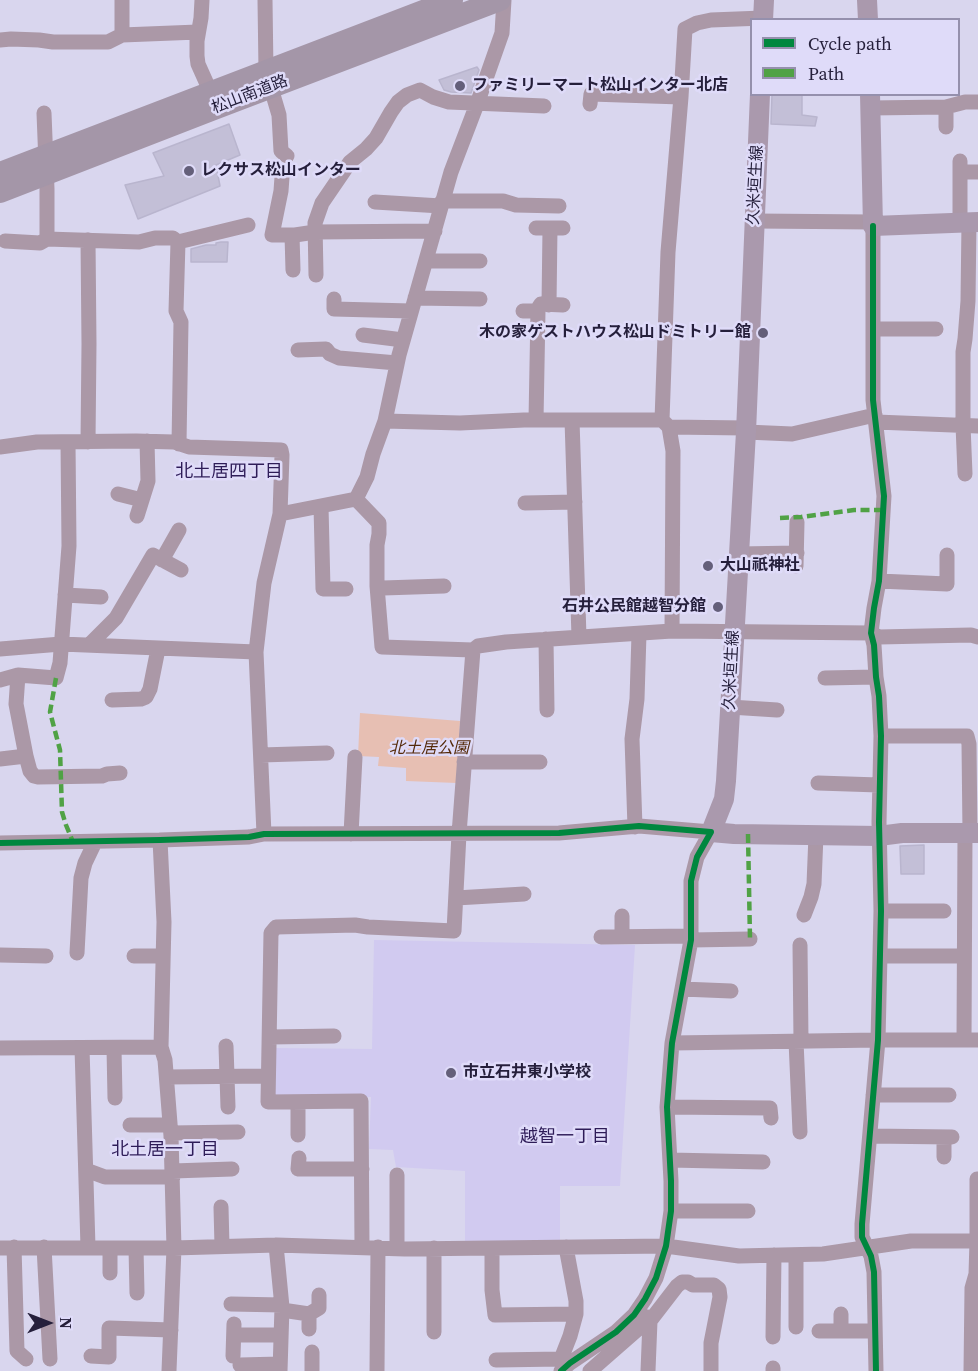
<!DOCTYPE html>
<meta charset="utf-8">
<style>
body{margin:0}
#map{position:relative;width:978px;height:1371px;overflow:hidden;background:#d9d6ee;font-family:"Source Serif 4",serif}
canvas{display:block}
.legend{position:absolute;left:750px;top:18px;width:210px;height:78px;box-sizing:border-box;background:#dfdbf9;border:2px solid #9590ad;margin:0;padding:8px 10px;list-style:none;font-size:18px;color:#251f3b}
.legend li{display:flex;align-items:center;gap:12px;height:30px}
.legend b{width:30px;border:2px solid #9590ad}
.north{position:absolute;left:18px;top:1293px;width:60px;height:60px;-webkit-text-stroke:4px #dfdbf9;paint-order:stroke;rotate:90deg;font-size:16px;font-weight:700;line-height:24px;text-align:center;color:#251f3b}
.north::after{content:'';display:block;margin:auto;width:21px;height:27px;background:#251f3b;clip-path:polygon(50% 0,100% 100%,50% 72%,0 100%)}
</style>
<div id="map">
<canvas width="978" height="1371"></canvas>
<ul class="legend">
<li><b style="height:8px;background:#00873e"></b>Cycle path</li>
<li><b style="height:8px;background:#50a245"></b>Path</li>
</ul>
<div class="north">N</div>
</div>
<script>
const g = document.querySelector('canvas').getContext('2d');
g.lineJoin = 'round';
function fillPath(path, color) {
  g.fillStyle = color;
  g.fill(path, 'evenodd');
}
function shape(rows) {
  const path = new Path2D();
  for (const r of rows) {
    path.moveTo(r[0], r[1]);
    for (let i = 2; i < r.length; i += 2) path.lineTo(r[i], r[i + 1]);
  }
  return path;
}
function stroke(path, color, width, dash) {
  g.strokeStyle = color;
  g.lineWidth = width;
  g.lineCap = dash ? 'butt' : 'round';
  g.setLineDash(dash || []);
  g.stroke(path);
}
function write(font, color, halo, rows, align = 'center') {
  g.font = font + ' "Source Serif 4","Noto Sans JP",serif';
  g.lineWidth = 5;
  g.setLineDash([]);
  g.textBaseline = 'middle';
  g.strokeStyle = halo;
  g.fillStyle = color;
  for (const [text, x, y, turn = 0] of rows) {
    g.save();
    g.translate(x, y);
    g.rotate((+turn || 0) * Math.PI / 180);
    g.textAlign = isNaN(turn) ? turn : align;
    if (halo) g.strokeText(text, 0, 0);
    g.fillText(text, 0, 0);
    g.restore();
  }
}
fillPath(shape([
 [374,940,635,945,620,1186,560,1186,560,1243,465,1244,465,1171,396,1167,393,1150,369,1149,371,1097,274,1097,275,1048,372,1049]
]), '#d1caf0');
fillPath(shape([
 [360,713,460,721,457,783,406,781,406,768,378,766,379,757,358,756]
]), '#e7bfb3');
const building = shape([
 [477,67,479,70,471,93,451,92,444,90,439,80,477,67],
 [772,94,802,94,802,115,817,117,815,126,771,124,772,94],
 [229,124,240,155,216,165,220,186,138,219,125,185,164,176,153,153,229,124],
 [221,242,228,242,227,262,191,262,191,249,206,245,216,245,216,243,221,242],
 [924,845,924,874,901,874,900,846,924,845]
]);
fillPath(building, '#c3bfd7');
stroke(building, '#b9b5ce', 1.5);
stroke(shape([
 [122,0,122,35],
 [202,0,201,18,197,41,197,56,198,64,211,93],
 [265,0,266,71,279,115,281,151,287,156],
 [0,40,11,39,39,40,53,42,108,42,122,35,198,32],
 [590,104,591,94,681,97],
 [870,108,946,107,965,102,978,102],
 [44,113,47,189,47,239],
 [946,127,946,107],
 [960,172,978,172],
 [282,177,281,191,272,235,295,235,315,232,435,231],
 [442,201,503,201,516,205,559,206],
 [375,202,441,206],
 [755,221,873,222],
 [960,223,960,161],
 [873,226,873,400,884,496,879,581,874,608,871,633,874,645,876,677,879,696,881,736,879,822,881,911,878,1040,862,1224,862,1237,871,1256,874,1272,876,1371],
 [536,228,563,228],
 [292,235,293,270],
 [88,240,89,344,88,442],
 [5,241,40,243,47,239,139,242,155,238,173,238,178,242],
 [426,261,480,261],
 [316,275,315,223,322,203,350,162,366,149,376,138,391,112,398,102,407,95,420,90,433,97,449,102,544,106],
 [415,298,480,299],
 [334,299,334,309,411,311],
 [549,305,550,228],
 [523,311,538,311],
 [873,329,936,329],
 [363,335,403,340],
 [298,350,326,349,330,354,339,358,397,363],
 [536,420,538,311,539,307,541,304,563,305],
 [572,420,579,637],
 [662,420,668,252,681,97,685,29,697,23,711,20,763,18],
 [385,421,460,423,524,420,662,420,669,427,746,428],
 [876,422,978,426],
 [669,427,673,451,672,631,871,633,879,637,971,635,978,637],
 [746,432,792,434,875,415],
 [179,444,181,322,176,311,178,242,248,225],
 [0,447,37,442,136,441,174,442,189,447,281,450,282,455,280,514,264,583,256,652,264,834],
 [965,474,963,425,963,352,965,339,968,301,969,222],
 [118,494,142,500],
 [356,499,379,523,379,534,377,545,377,586,382,647,473,650],
 [525,503,575,502],
 [321,506,323,589,346,589],
 [280,514,356,499,367,477,373,454,385,421,399,355,451,172,477,104,502,33,504,0],
 [137,516,148,481,147,441],
 [739,554,797,553],
 [162,560,179,530],
 [796,566,797,522],
 [879,581,947,584,947,555],
 [377,586,383,588,444,586],
 [65,595,101,597],
 [546,639,547,710],
 [89,645,116,618,153,555,181,570],
 [0,649,61,644,256,652],
 [18,675,16,704,26,756,30,771,34,776,38,777,102,776,107,774,120,773],
 [825,678,876,677],
 [0,680,18,675,56,678,60,663,69,546,68,442],
 [112,700,141,699,146,697,150,689,158,649],
 [730,707,777,710],
 [881,736,967,736,969,744,970,833],
 [261,755,327,753],
 [0,759,26,756],
 [464,762,540,762],
 [818,783,879,785],
 [635,827,632,739,637,699,639,634],
 [351,834,355,757],
 [160,840,164,922,161,1047,165,1060,171,1136,174,1248,169,1371],
 [0,843,160,840,249,837,264,834,559,833,639,826,711,832,697,857,691,881,691,940,672,1043,667,1107,671,1181,671,1211,666,1246,656,1278,645,1299,634,1315,616,1332,570,1363,561,1371],
 [456,898,524,894],
 [881,911,944,911],
 [804,915,811,897,814,884,816,835],
 [622,916,622,937],
 [601,937,691,936],
 [691,940,750,939],
 [800,945,801,1041],
 [77,953,81,878,85,863,95,842],
 [0,955,46,956],
 [134,956,163,956],
 [880,956,964,956],
 [682,989,731,991],
 [270,1037,334,1036],
 [964,1040,965,833],
 [796,1041,800,1132],
 [672,1043,878,1040,978,1040],
 [226,1046,228,1107],
 [0,1048,161,1047],
 [82,1048,88,1247],
 [114,1048,115,1098],
 [167,1077,268,1076],
 [873,1095,949,1095],
 [667,1107,770,1108,771,1118],
 [130,1125,170,1125],
 [171,1133,238,1132],
 [298,1135,298,1102],
 [870,1136,952,1137],
 [944,1157,944,1137],
 [299,1158,298,1169,362,1169],
 [670,1160,763,1162],
 [86,1170,105,1177,173,1177],
 [173,1171,232,1169],
 [397,1175,397,1248],
 [221,1207,222,1246],
 [671,1211,748,1211],
 [276,1245,282,1307,280,1371],
 [14,1247,17,1351,26,1359],
 [44,1247,50,1359],
 [362,1247,361,1101,268,1102,271,933,276,927,355,925,368,927,454,931,459,834,473,650,478,646,506,642,672,631],
 [566,1247,576,1301,576,1314],
 [0,1248,174,1248,276,1245,405,1249,666,1246,739,1256,823,1254,911,1241,978,1241],
 [136,1248,137,1293],
 [434,1248,434,1332],
 [492,1248,492,1290,495,1315,576,1314,570,1336,561,1359,565,1367],
 [796,1255,796,1327],
 [110,1273,110,1248],
 [231,1304,282,1305],
 [282,1310,309,1314,319,1308,319,1295],
 [309,1314,309,1329],
 [841,1314,841,1331],
 [819,1331,875,1331],
 [234,1335,281,1335],
 [773,1337,774,1255],
 [91,1356,109,1357,109,1328,171,1330],
 [233,1356,234,1324],
 [496,1360,561,1359],
 [240,1365,280,1364],
 [773,1368,773,1371],
 [312,1371,312,1352],
 [377,1371,378,1247],
 [590,1371,639,1328,650,1321,647,1317],
 [648,1371,650,1321,677,1286,682,1282,688,1282,693,1285,714,1285,719,1289,720,1297,711,1343,711,1371],
 [971,1371,972,1288,976,1274,977,1241,977,1179]
]), '#ab98a7', 15);
stroke(shape([
 [867,0,868,20],
 [763,20,764,0],
 [760,94,746,432,726,781,724,799,711,832,734,834,879,836,902,833,978,833],
 [870,94,873,226,978,222]
]), '#aa99ad', 20);
stroke(shape([
 [0,173,452,0],
 [0,192,214,109,500,0]
]), '#a496a8', 22);
stroke(shape([
 [780,518,801,517,854,510,884,510],
 [56,678,50,712,60,750,62,812,66,825,73,842],
 [748,834,750,939]
]), '#50a245', 4.5, [9, 4.5]);
stroke(shape([
 [873,226,873,400,884,496,879,581,874,608,871,633,874,645,876,677,879,696,881,736,879,822,881,911,878,1040,862,1224,862,1237,871,1256,874,1272,876,1371],
 [0,843,160,840,249,837,264,834,559,833,639,826,711,832,697,857,691,881,691,940,672,1043,667,1107,671,1181,671,1211,666,1246,656,1278,645,1299,634,1315,616,1332,570,1363,561,1371]
]), '#00873e', 6);
for (const [x, y, r, color] of [
 [460,86,6,"#645f7a"],
 [189,171,6,"#645f7a"],
 [763,333,6,"#645f7a"],
 [708,566,6,"#645f7a"],
 [718,607,6,"#645f7a"],
 [451,1073,6,"#645f7a"]
]) {
  const dot = new Path2D();
  dot.arc(x, y, r, 0, 2 * Math.PI);
  g.fillStyle = color;
  g.fill(dot);
  stroke(dot, '#dfdbf9', 2);
}
write('bold 16px', '#251f3b', '#dfdbf9', [
 ["ファミリーマート松山インター北店",472,86],
 ["レクサス松山インター",201,171],
 ["木の家ゲストハウス松山ドミトリー館",751,333,"right"],
 ["大山祇神社",720,566],
 ["石井公民館越智分館",706,607,"right"],
 ["市立石井東小学校",463,1073]
], 'left');
write('16px', '#251f3b', '#dfdbf9', [
 ["松山南道路",250,95,-21],
 ["久米垣生線",756,185,-87],
 ["久米垣生線",732,670,-87]
]);
write('italic 16px', '#552a0a', '#dfdbf9', [
 ["北土居公園",429,749]
]);
write('18px', '#2e1c58', '#dfdbf9', [
 ["北土居四丁目",229,472],
 ["越智一丁目",565,1137],
 ["北土居一丁目",165,1150]
]);
</script>
